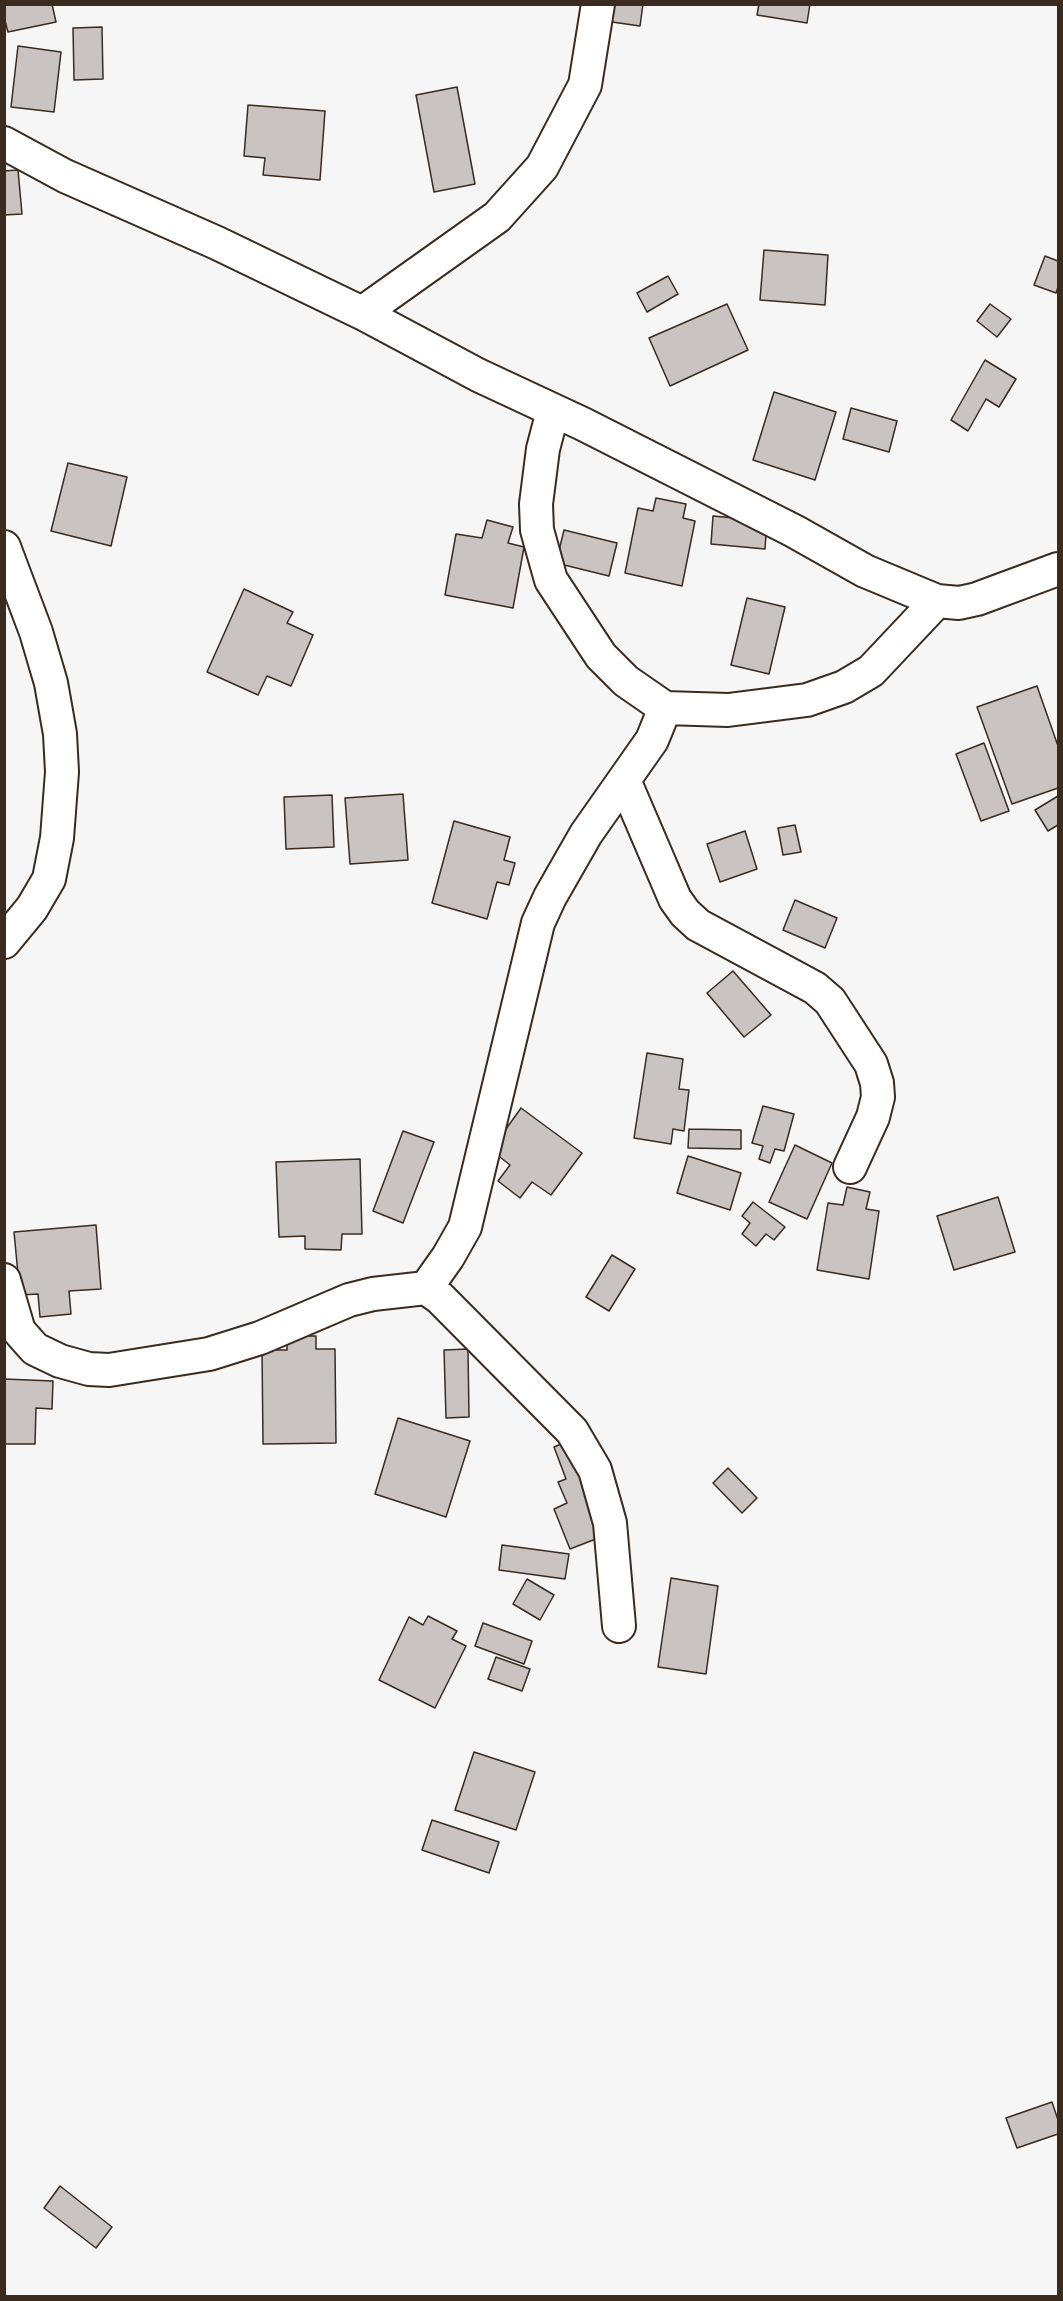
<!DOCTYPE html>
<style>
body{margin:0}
#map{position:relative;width:1063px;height:2301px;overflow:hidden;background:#f7f6f6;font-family:Sriracha,sans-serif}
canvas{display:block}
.frame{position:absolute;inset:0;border:6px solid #3b2a1e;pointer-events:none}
</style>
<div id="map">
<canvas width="1063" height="2301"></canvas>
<div class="frame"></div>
</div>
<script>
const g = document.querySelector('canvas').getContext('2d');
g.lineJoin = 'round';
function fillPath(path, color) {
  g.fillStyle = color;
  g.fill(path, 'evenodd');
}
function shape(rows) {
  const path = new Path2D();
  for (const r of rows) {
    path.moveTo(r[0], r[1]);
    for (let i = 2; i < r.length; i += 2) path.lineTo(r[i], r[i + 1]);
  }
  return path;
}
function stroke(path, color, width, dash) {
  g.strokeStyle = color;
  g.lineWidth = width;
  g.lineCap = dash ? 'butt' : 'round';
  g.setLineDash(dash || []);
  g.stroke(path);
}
const building = shape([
 [4,4,52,4,56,22,8,32,4,17,4,4],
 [607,4,643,4,640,26,605,21,607,4],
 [759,4,810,4,807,23,757,15,759,4],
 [102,27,103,79,74,80,73,28,102,27],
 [18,46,61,52,54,112,11,107,18,46],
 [457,87,475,184,434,192,416,95,457,87],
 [248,105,325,111,320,180,263,175,265,158,244,156,248,105],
 [18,170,22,214,4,215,4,171,18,170],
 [764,250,828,255,825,305,760,300,764,250],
 [1045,256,1058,261,1058,287,1056,293,1034,285,1045,256],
 [668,276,678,294,647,312,637,293,668,276],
 [727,304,748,350,670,386,649,338,727,304],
 [990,304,1011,319,997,337,977,321,990,304],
 [985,360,1016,379,999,407,986,399,968,431,951,420,985,360],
 [774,392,836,412,815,480,753,460,774,392],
 [851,408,897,421,889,452,843,439,851,408],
 [68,463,127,477,111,546,51,531,68,463],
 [656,498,686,504,683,518,695,521,682,586,625,573,638,508,653,511,656,498],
 [713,516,767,521,765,549,711,544,713,516],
 [487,520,513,527,508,543,524,547,513,608,445,595,456,534,482,538,487,520],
 [564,530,617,543,609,576,556,563,564,530],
 [244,589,293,612,287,623,313,635,291,686,267,676,258,695,207,672,244,589],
 [747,598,785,607,769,674,731,665,747,598],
 [1037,686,1058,746,1058,788,1012,804,977,707,1037,686],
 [984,743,1009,811,981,821,956,754,984,743],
 [403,794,408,860,350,864,345,798,403,794],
 [332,795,334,847,286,849,284,797,332,795],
 [1058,796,1058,825,1048,831,1035,810,1058,796],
 [454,821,510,837,504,860,515,863,509,885,497,882,487,919,432,903,454,821],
 [795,825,801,852,783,855,778,828,795,825],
 [745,831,757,869,720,882,707,844,745,831],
 [795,900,837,918,825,948,783,930,795,900],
 [733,971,771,1015,744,1037,707,993,733,971],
 [647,1053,683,1059,679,1089,689,1090,684,1131,673,1129,671,1144,634,1138,647,1053],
 [763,1106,794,1114,784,1151,775,1149,770,1163,759,1159,763,1146,752,1143,763,1106],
 [521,1108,582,1153,551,1195,532,1182,520,1198,498,1181,510,1165,491,1150,521,1108],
 [689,1129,741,1130,741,1149,688,1148,689,1129],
 [403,1131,434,1142,403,1223,373,1211,403,1131],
 [795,1145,832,1163,807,1219,769,1202,795,1145],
 [688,1156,741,1173,730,1210,677,1193,688,1156],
 [360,1159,362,1234,342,1234,341,1250,305,1249,305,1236,279,1237,276,1162,360,1159],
 [847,1187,870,1192,866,1209,879,1211,869,1279,817,1270,828,1203,843,1205,847,1187],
 [998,1197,1015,1252,954,1270,937,1216,998,1197],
 [753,1202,785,1227,774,1240,766,1234,756,1246,742,1234,750,1223,742,1216,753,1202],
 [96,1225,101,1289,69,1291,71,1314,40,1317,38,1294,20,1295,14,1232,96,1225],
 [612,1255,635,1269,609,1311,586,1297,612,1255],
 [287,1336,316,1336,316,1349,335,1349,336,1443,263,1444,262,1350,287,1350,287,1336],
 [468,1349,469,1417,446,1418,444,1350,468,1349],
 [4,1379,53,1381,52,1409,36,1408,35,1444,4,1444,4,1379],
 [398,1418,470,1441,446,1517,375,1494,398,1418],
 [573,1439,606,1535,570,1549,554,1509,567,1503,558,1482,566,1479,554,1447,573,1439],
 [728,1468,757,1498,742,1513,713,1483,728,1468],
 [502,1545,569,1554,565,1579,499,1570,502,1545],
 [671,1578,718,1586,706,1674,658,1667,671,1578],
 [527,1579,554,1595,540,1620,513,1604,527,1579],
 [428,1616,457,1631,452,1639,466,1646,435,1708,379,1680,409,1617,423,1625,428,1616],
 [483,1623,532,1641,524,1664,475,1646,483,1623],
 [496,1657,530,1669,522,1691,488,1679,496,1657],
 [474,1752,535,1772,516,1830,455,1810,474,1752],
 [432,1820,499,1842,489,1873,422,1850,432,1820],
 [1052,2102,1058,2120,1058,2134,1017,2148,1006,2118,1052,2102],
 [60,2186,112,2227,96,2248,44,2208,60,2186]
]);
fillPath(building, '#c9c3c1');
stroke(building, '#3b2a1e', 1.5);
const street = shape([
 [4,143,65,176,217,243,362,313,478,375,583,424,794,531,865,571,937,601,959,603,977,599,1058,569],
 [362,313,497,217,542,167,585,85,598,4],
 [553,411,543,449,536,504,537,530,551,580,601,656,626,681,665,708,728,710,807,700,844,687,871,671,937,601],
 [4,547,36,632,51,683,60,734,62,772,57,838,49,879,32,908,4,942],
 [624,780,675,899,685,913,698,925,815,988,830,1001,871,1064,877,1083,878,1097,873,1117,850,1167],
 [4,1280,19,1331,35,1349,60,1361,89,1369,109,1370,209,1354,260,1338,349,1300,373,1294,426,1288,440,1298,572,1431,595,1470,610,1523,619,1626],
 [426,1288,448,1257,465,1227,538,923,550,897,586,834,652,740,665,708]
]);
stroke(street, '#3b2a1e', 36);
stroke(street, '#fff', 32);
</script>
